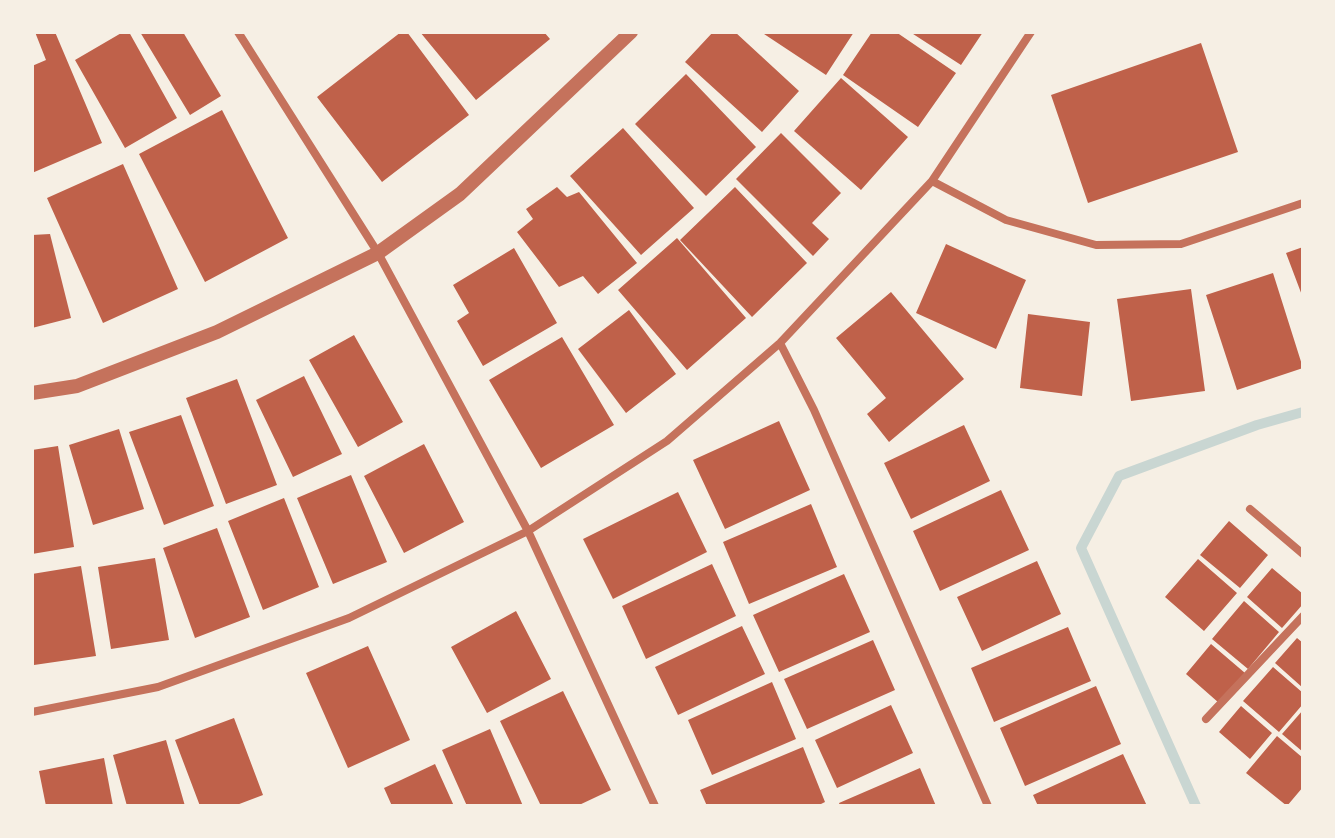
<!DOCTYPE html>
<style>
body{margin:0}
#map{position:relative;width:1335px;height:838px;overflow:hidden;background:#f6efe4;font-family:Roboto,sans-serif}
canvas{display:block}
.frame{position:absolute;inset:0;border:34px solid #f6efe4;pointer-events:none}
</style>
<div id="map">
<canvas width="1335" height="838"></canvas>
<div class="frame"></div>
</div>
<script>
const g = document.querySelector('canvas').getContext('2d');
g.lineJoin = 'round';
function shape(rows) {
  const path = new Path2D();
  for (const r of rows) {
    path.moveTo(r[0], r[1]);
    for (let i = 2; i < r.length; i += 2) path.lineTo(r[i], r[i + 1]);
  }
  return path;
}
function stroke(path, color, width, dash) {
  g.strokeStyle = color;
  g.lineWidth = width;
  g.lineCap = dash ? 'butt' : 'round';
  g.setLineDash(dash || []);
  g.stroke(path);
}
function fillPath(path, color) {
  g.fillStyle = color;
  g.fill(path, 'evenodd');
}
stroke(shape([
 [1196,806,1081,548,1119,476,1257,425,1303,412]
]), '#c9d6d2', 10);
fillPath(shape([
 [35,32,55,32,102,143,32,173,32,66,46,60],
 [123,32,129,32,177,118,125,148,75,60],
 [140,32,183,32,221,96,190,115],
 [401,32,407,32,469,115,382,182,317,97],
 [420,32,544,32,550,39,476,100],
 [713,32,735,32,799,91,762,132,685,62],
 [761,32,854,32,826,75],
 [872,32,896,32,956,73,918,127,843,75],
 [910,32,983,32,961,65],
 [1201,43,1238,152,1088,203,1051,95],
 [686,74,756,147,706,196,635,124],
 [841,78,908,137,861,190,794,131],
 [222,110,288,238,205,282,139,154],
 [623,128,694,208,641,255,570,176],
 [781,133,841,193,812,223,829,239,813,256,736,179],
 [123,164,178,289,103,323,47,198],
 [557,187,567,197,579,192,637,263,598,294,583,276,559,287,517,232,533,219,526,209],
 [735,187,807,263,752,317,680,240],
 [50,234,71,318,32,328,32,235],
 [677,238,746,318,687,370,618,290],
 [946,244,1026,280,996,349,916,313],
 [1303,247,1303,298,1286,253],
 [514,248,557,323,483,366,457,321,469,313,453,285],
 [1273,273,1303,368,1237,390,1206,295],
 [1191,289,1205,391,1131,401,1117,299],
 [891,292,964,379,889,442,867,414,886,398,836,338],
 [629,310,676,374,626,413,578,349],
 [1028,314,1090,322,1082,396,1020,388],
 [354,335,403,422,358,447,309,360],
 [562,337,614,425,541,468,489,380],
 [304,376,342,454,293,477,256,400],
 [237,379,277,485,226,504,186,398],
 [181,415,214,506,164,525,129,432],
 [779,421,810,490,725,529,693,460],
 [964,425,990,481,911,519,884,463],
 [119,429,144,509,93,525,69,445],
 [424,444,464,522,404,553,364,476],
 [58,446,74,547,32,554,32,450],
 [351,475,387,562,333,584,297,498],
 [1001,490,1029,550,940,591,913,531],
 [678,492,707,552,613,599,583,539],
 [284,498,319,587,263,610,228,521],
 [811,504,837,567,749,604,723,542],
 [1229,521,1268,555,1240,588,1200,555],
 [217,528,250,617,195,638,163,548],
 [155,558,169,640,111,649,98,567],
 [1198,559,1237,593,1204,631,1165,597],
 [1037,561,1061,614,982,651,957,597],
 [712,564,736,616,646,659,622,606],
 [81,566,96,656,34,665,32,574],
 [1272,568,1303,594,1303,604,1282,628,1247,597],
 [844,574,870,632,779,672,753,615],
 [1244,601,1279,632,1248,669,1212,639],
 [516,611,551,679,487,713,451,647],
 [742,626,765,674,678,715,655,667],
 [1068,627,1091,681,994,722,971,668],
 [1297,638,1303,643,1303,688,1275,663],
 [873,640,895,690,807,729,784,679],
 [1211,644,1245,673,1219,703,1186,674],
 [368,646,410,740,348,768,306,673],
 [1273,667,1303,693,1303,704,1279,732,1243,701],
 [772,682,796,739,712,775,688,720],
 [1096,686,1121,744,1025,786,1000,728],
 [563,691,611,790,577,806,541,806,500,721],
 [891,705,913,753,837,788,815,740],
 [1241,706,1272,733,1250,759,1219,732],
 [1303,710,1303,752,1282,734],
 [234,718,263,795,234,806,200,806,175,740],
 [490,729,523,806,467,806,442,750],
 [1277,736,1303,758,1303,787,1287,806,1246,773],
 [166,740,185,806,127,806,113,755],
 [803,747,825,802,817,806,707,806,700,790],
 [1123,754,1147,806,1038,806,1033,795],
 [104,758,113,806,46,806,39,771],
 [435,764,454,806,392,806,384,788],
 [920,768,936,806,840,806,839,803]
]), '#bf614a');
stroke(shape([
 [238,32,378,253,528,531,655,806],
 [932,181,1006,220,1096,245,1181,244,1303,203],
 [780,343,814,410,988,806],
 [1250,509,1303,554],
 [32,712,158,687,349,618,528,531,667,441,780,343,932,181,1031,32],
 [1206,719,1303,616]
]), '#c5725c', 8);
stroke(shape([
 [32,393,77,386,217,332,378,253,460,194,631,32]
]), '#c5725c', 14);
</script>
